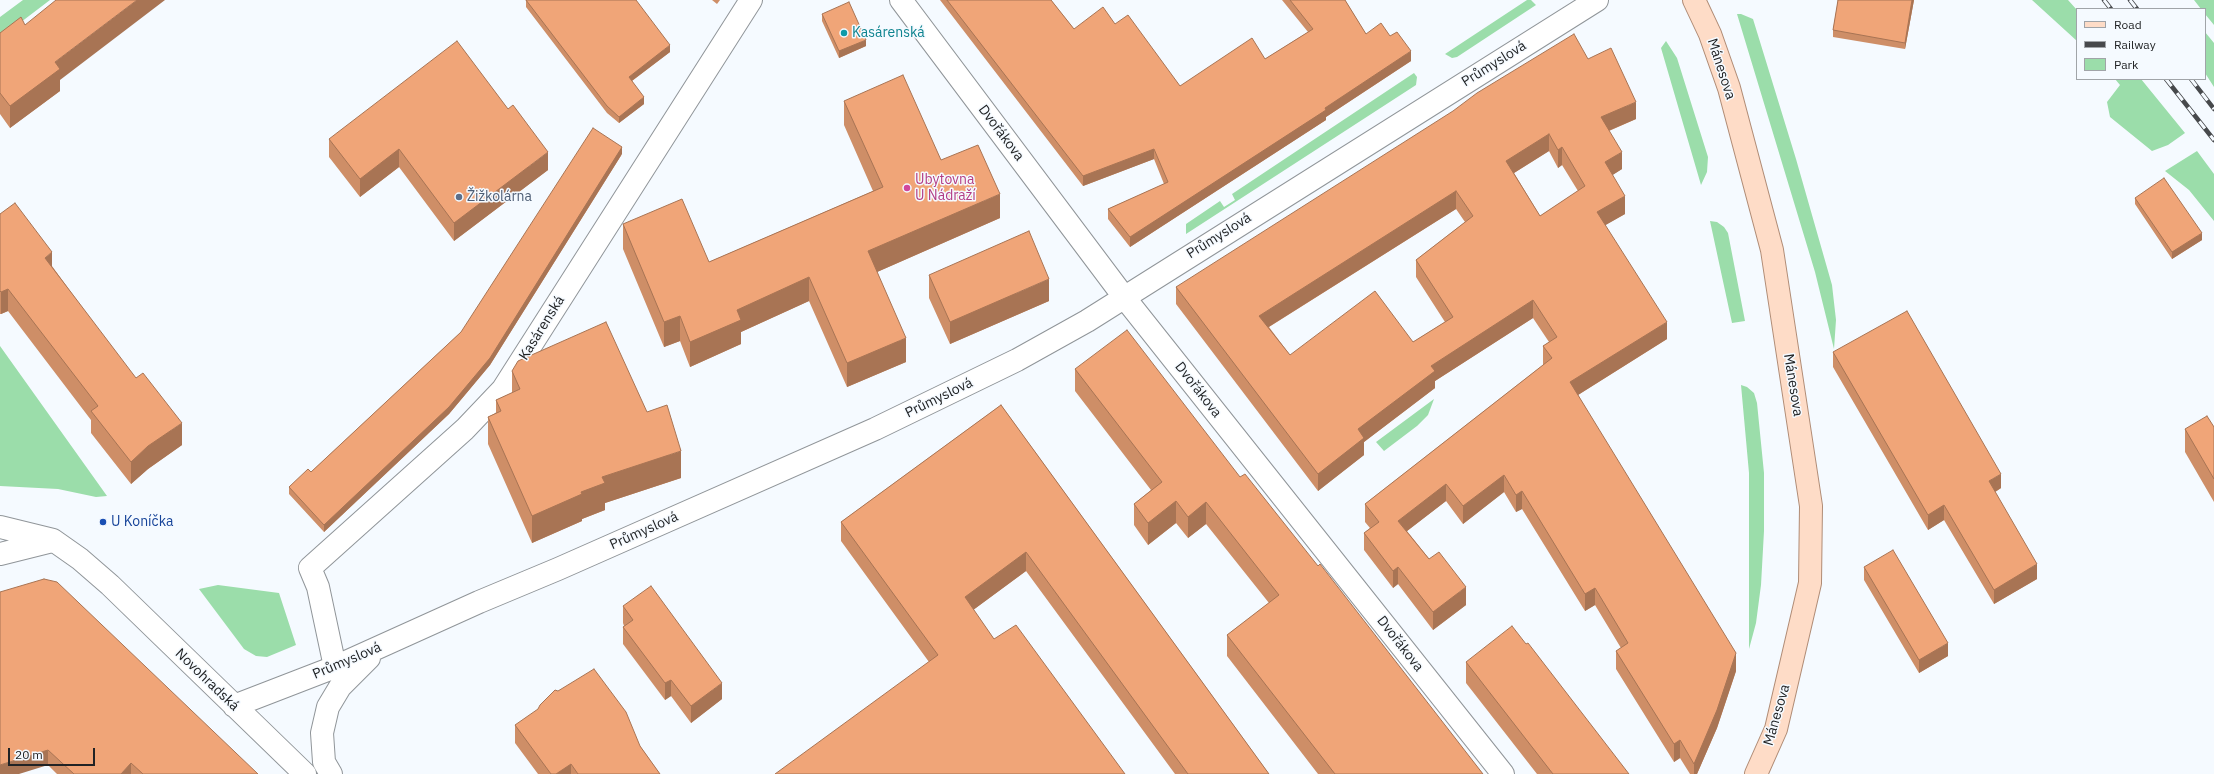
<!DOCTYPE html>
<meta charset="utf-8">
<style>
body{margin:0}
#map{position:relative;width:2214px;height:774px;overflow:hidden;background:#f5faff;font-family:"IBM Plex Sans",sans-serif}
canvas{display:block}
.legend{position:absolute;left:2076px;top:8px;width:130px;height:72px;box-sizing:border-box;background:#f5faff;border:1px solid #a0a4a8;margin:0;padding:5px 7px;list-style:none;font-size:12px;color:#212325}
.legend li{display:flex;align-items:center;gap:8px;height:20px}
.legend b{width:20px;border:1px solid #a0a4a8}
.scale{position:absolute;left:8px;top:748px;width:87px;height:18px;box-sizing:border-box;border:2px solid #212325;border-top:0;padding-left:5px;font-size:12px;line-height:14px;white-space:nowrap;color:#212325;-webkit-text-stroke:3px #f5faff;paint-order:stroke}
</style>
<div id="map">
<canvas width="2214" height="774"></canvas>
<ul class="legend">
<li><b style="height:5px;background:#fedcc7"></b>Road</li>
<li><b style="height:5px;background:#47494c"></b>Railway</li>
<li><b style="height:11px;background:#9bddaa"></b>Park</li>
</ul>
<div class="scale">20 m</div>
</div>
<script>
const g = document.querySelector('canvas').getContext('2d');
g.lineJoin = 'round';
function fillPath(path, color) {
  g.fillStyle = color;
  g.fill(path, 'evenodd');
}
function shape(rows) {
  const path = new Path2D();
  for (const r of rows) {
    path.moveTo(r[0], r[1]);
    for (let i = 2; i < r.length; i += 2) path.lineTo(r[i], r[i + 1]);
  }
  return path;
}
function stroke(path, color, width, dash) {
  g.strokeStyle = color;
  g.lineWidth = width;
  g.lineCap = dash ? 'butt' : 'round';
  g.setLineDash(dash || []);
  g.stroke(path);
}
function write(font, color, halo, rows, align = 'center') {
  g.font = font + ' "IBM Plex Sans",sans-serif';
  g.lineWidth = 3;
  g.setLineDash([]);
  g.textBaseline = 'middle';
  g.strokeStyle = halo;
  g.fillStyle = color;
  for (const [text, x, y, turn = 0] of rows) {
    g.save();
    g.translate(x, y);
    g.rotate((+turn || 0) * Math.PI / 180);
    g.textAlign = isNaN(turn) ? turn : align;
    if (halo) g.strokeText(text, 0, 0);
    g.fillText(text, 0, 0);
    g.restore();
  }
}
fillPath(shape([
 [23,0,50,0,0,38,0,17],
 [1527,0,1531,0,1536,5,1457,57,1452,58,1445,54],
 [2032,0,2068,0,2077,10,2077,41],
 [2194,0,2214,0,2214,25,2205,14,2205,9,2201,9],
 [1737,14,1741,14,1753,19,1796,159,1832,285,1836,320,1834,349,1815,272],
 [2205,32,2214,43,2214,87,2205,73],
 [1666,41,1677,58,1708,157,1707,172,1701,185,1661,48],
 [1414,73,1417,77,1416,85,1186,234,1186,224,1220,201,1224,207,1235,200,1232,194],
 [2115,79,2141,79,2185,133,2168,145,2152,151,2110,117,2107,102,2120,85],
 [2197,151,2214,174,2214,221,2189,190,2165,171],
 [1710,221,1717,222,1724,227,1728,233,1745,321,1732,323],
 [0,346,107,496,96,497,58,489,0,486],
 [1741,385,1747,387,1754,393,1757,403,1764,473,1764,531,1761,585,1756,623,1749,649,1749,473],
 [1434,399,1428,415,1417,426,1384,451,1376,442],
 [218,585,279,593,296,645,267,657,256,656,244,649,199,589]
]), '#9bddaa');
const minor = shape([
 [901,0,1124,297,1503,774],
 [0,527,53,540,80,559,110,585,305,774],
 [0,554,52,541],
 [335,667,318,587,310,568,465,429,503,389,751,0],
 [234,706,335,667,479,602,558,569,875,429,1017,360,1087,321,1597,0],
 [331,774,324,762,322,733,328,707,340,687,369,658]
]);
const major = shape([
 [1694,0,1710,34,1729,88,1772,250,1811,506,1810,583,1776,729,1756,774]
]);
stroke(minor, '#909599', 24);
stroke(major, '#b08c76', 24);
stroke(minor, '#fff', 22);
stroke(major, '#fedcc7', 22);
const rail = shape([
 [2104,0,2111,9],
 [2130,0,2137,9],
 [2166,79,2214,140],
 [2191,79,2214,109]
]);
stroke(rail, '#47494c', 4.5);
stroke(rail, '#f5faff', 3, [9]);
fillPath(shape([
 [526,0,670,52,632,81,644,104,619,123,607,113,526,7],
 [712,0,720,0,717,4],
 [940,0,1051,0,1074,29,1115,24,1180,86,1265,59,1308,32,1282,0,1345,0,1366,34,1390,36,1411,61,1326,117,1326,120,1130,247,1108,219,1108,209,1164,184,1154,159,1083,186],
 [1838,0,1914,0,1905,49,1833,37,1833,30],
 [822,14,866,46,839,58,822,21],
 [0,33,60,80,60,91,10,128,0,114],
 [1588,59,1636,119,1609,131,1622,169,1612,175,1625,214,1605,225,1667,339,1578,395,1736,671,1717,728,1697,774,1690,774,1680,758,1674,762,1616,669,1616,651,1621,648,1595,605,1585,611,1522,509,1516,512,1504,492,1463,524,1446,501,1407,531,1466,605,1433,630,1398,584,1393,588,1364,550,1364,533,1370,528,1365,522,1365,504,1543,365,1543,346,1549,342,1533,318,1435,381,1435,388,1364,442,1364,455,1318,491,1176,304,1176,287],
 [1549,151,1558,168,1562,165,1578,191,1540,216,1514,173],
 [1456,209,1465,222,1416,260,1416,277,1445,322,1413,342,1290,355,1269,327],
 [844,101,941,160,1000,218,877,272,906,362,847,387,809,301,741,332,741,344,690,367,680,341,664,347,623,249,623,224,709,262,873,191,844,125],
 [329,139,548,170,454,241,399,167,360,197,329,157],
 [622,154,490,365,449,414,324,532,289,494,289,487,311,472,461,332],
 [2135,198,2202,240,2172,259,2135,204],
 [0,214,52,266,182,445,148,469,131,484,91,433,91,420,8,311,1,314,0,314],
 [929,275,1049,301,950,344,929,298],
 [1833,352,2001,488,1995,492,2037,579,1994,604,1944,520,1928,530,1833,367],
 [1075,369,1240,477,1483,774,1318,774,1227,656,1227,635,1269,603,1206,524,1188,538,1176,523,1148,545,1134,525,1134,504,1151,490,1075,391],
 [512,371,647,412,681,478,605,503,605,510,582,519,582,521,532,543,488,444,488,417,496,413,496,400,512,393],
 [1001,405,1269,774,1175,774,1026,571,973,610,994,639,1125,774,929,662,841,541,841,522],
 [2214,427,2214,502,2185,452,2185,429],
 [1864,567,1948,656,1919,673,1864,580],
 [0,592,258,774,57,774,48,765],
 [623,606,722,699,691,723,671,696,665,700,623,644,623,627,624,626,623,623],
 [1466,662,1629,774,1537,774,1466,683],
 [515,725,640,746,660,774,538,774,515,743]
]), '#ce8e67');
fillPath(shape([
 [137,0,165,0,60,80,60,91,10,128,10,106,55,62],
 [1912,0,1914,0,1905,49,1905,43],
 [866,40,866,46,839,58,839,51],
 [670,45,670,52,629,83,629,77],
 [1411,51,1411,61,1326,117,1326,120,1130,247,1130,237],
 [644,97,644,104,619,123,619,117],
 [1636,102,1636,119,1601,134,1601,117],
 [1549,134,1549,151,1506,178,1506,161],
 [622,147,622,154,490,365,449,414,324,532,324,525],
 [1562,147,1562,165,1558,168,1558,150],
 [399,149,399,167,360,197,360,179],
 [1154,149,1154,159,1083,186,1083,176],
 [548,152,548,170,454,241,454,223],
 [1622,152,1622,169,1605,180,1605,162],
 [1456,191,1456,209,1259,333,1259,316],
 [1000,194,1000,218,868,276,868,251],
 [1625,196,1625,214,1597,230,1597,212],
 [2202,233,2202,240,2172,259,2172,252],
 [52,252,52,274,45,258],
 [809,277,809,301,741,332,741,344,690,367,690,342,737,310],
 [1049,279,1049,301,950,344,950,322],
 [8,289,8,311,1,314,1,292],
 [1533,300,1533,318,1435,381,1435,388,1364,442,1364,455,1318,491,1318,474,1358,429,1431,366],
 [680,316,680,341,664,347,664,322],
 [1667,322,1667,339,1570,400,1570,382],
 [906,338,906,362,847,387,847,363],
 [182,423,182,445,148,469,131,484,131,462,148,446],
 [681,451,681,478,605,503,605,510,582,519,582,521,532,543,532,516,581,492,602,477],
 [2001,474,2001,488,1989,496,1989,481],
 [1504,475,1504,492,1463,524,1463,506],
 [1446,484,1446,501,1398,538,1398,521],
 [1522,491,1522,509,1516,512,1516,495],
 [1176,501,1176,523,1148,545,1148,523],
 [1206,502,1206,524,1188,538,1188,517],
 [1944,505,1944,520,1928,530,1928,515],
 [1026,552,1026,571,965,616,965,597],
 [2037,564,2037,579,1994,604,1994,590],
 [1398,567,1398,584,1393,588,1393,571],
 [1466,587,1466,605,1433,630,1433,612],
 [1595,588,1595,605,1585,611,1585,594],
 [1948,643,1948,656,1919,673,1919,660],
 [1736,653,1736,671,1717,728,1697,774,1694,774,1694,764],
 [671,680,671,696,665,700,665,683],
 [722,683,722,699,691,723,691,706],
 [1680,740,1680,758,1674,762,1674,744],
 [48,750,48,765,19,774,0,774,0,765],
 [131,763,131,774,121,774],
 [571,764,571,774,556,774]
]), '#a87454');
const building = shape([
 [56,0,137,0,55,62,60,69,10,106,0,93,0,33,21,17,25,25,56,0],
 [526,0,636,0,670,45,629,77,644,97,619,117,607,106,526,0],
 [947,0,1051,0,1074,29,1103,7,1115,24,1128,15,1180,86,1252,38,1265,59,1313,29,1290,0,1345,0,1366,34,1381,23,1390,36,1397,32,1411,51,1325,108,1326,110,1130,237,1108,209,1168,182,1154,149,1083,176,947,0],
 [1838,0,1912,0,1905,43,1833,30,1838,0],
 [849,2,866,40,839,51,822,14,849,2],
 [1574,34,1588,59,1611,48,1636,102,1601,117,1622,152,1605,162,1625,196,1597,212,1667,322,1570,382,1736,653,1717,710,1694,764,1680,740,1674,744,1616,651,1628,643,1595,588,1585,594,1522,491,1516,495,1504,475,1463,506,1446,484,1398,521,1429,559,1439,552,1466,587,1433,612,1398,567,1393,571,1364,533,1379,522,1365,504,1552,358,1543,346,1557,337,1533,300,1431,366,1435,371,1358,429,1364,438,1318,474,1176,287,1453,111,1477,93,1574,34],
 [1549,134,1558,150,1562,147,1585,186,1540,216,1506,161,1549,134],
 [1456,191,1473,216,1416,260,1453,317,1413,342,1375,291,1290,355,1259,316,1456,191],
 [457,41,508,109,513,105,548,152,454,223,399,149,360,179,329,139,457,41],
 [903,75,941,160,978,145,1000,194,868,251,906,338,847,363,809,277,737,310,741,320,690,342,680,316,664,322,623,224,682,199,709,262,883,187,844,101,903,75],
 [593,128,622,147,490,358,449,407,324,525,289,487,308,469,311,472,461,332,593,128],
 [2164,178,2202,233,2172,252,2135,198,2164,178],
 [15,203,52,252,45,258,136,378,143,373,182,423,148,446,131,462,91,411,98,406,8,289,1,292,0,291,0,214,15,203],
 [1029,231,1049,279,950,322,929,275,1029,231],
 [1907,311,2001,474,1989,481,2037,564,1994,590,1944,505,1928,515,1833,352,1907,311],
 [606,322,647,412,667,405,681,451,602,477,605,483,581,492,582,494,532,516,488,417,501,411,496,400,520,389,512,371,518,361,606,322],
 [1127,330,1240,477,1245,474,1318,566,1320,564,1483,774,1335,774,1227,635,1279,595,1206,502,1188,517,1176,501,1148,523,1134,504,1162,482,1075,369,1127,330],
 [1001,405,1269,774,1188,774,1026,552,965,597,994,639,1016,625,1125,774,775,774,938,655,841,522,1001,405],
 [2207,416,2214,427,2214,479,2185,429,2207,416],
 [1893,550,1948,643,1919,660,1864,567,1893,550],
 [44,579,57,582,258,774,143,774,131,763,121,774,74,774,48,750,0,765,0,592,44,579],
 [651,586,722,683,691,706,671,680,665,683,623,627,633,620,623,606,651,586],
 [1512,626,1526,644,1528,643,1629,774,1553,774,1466,662,1512,626],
 [594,669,626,712,640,746,660,774,578,774,571,764,556,774,551,774,515,725,538,709,540,705,555,690,558,691,594,669]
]);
fillPath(building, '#f0a578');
stroke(building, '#a87454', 1);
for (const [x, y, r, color] of [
 [844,33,4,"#0f9aa8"],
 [907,188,4,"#d1479c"],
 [459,197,4,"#5c6f8a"],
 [103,522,4,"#1a4fb4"]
]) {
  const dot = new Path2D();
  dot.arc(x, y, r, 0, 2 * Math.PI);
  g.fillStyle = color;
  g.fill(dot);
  stroke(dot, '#f5faff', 1.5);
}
write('14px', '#0d838f', '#f5faff', [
 ["Kasárenská",852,33]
], 'left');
write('14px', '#212325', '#f5faff', [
 ["Průmyslová",1494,64,-32],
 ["Mánesova",1721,69,72],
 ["Dvořákova",1001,133,53],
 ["Průmyslová",1219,236,-32],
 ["Kasárenská",542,328,-58],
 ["Mánesova",1793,385,81],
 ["Dvořákova",1198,390,52],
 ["Průmyslová",939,398,-26],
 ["Průmyslová",644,531,-24],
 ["Dvořákova",1400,644,52],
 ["Průmyslová",347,661,-23],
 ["Novohradská",207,680,44],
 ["Mánesova",1777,715,-74]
]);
write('14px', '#b23c85', '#f5faff', [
 ["Ubytovna",915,180],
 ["U Nádraží",915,196]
], 'left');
write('14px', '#4e5e75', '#f5faff', [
 ["Žižkolárna",467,197]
], 'left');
write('14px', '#164399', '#f5faff', [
 ["U Koníčka",111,522]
], 'left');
</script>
